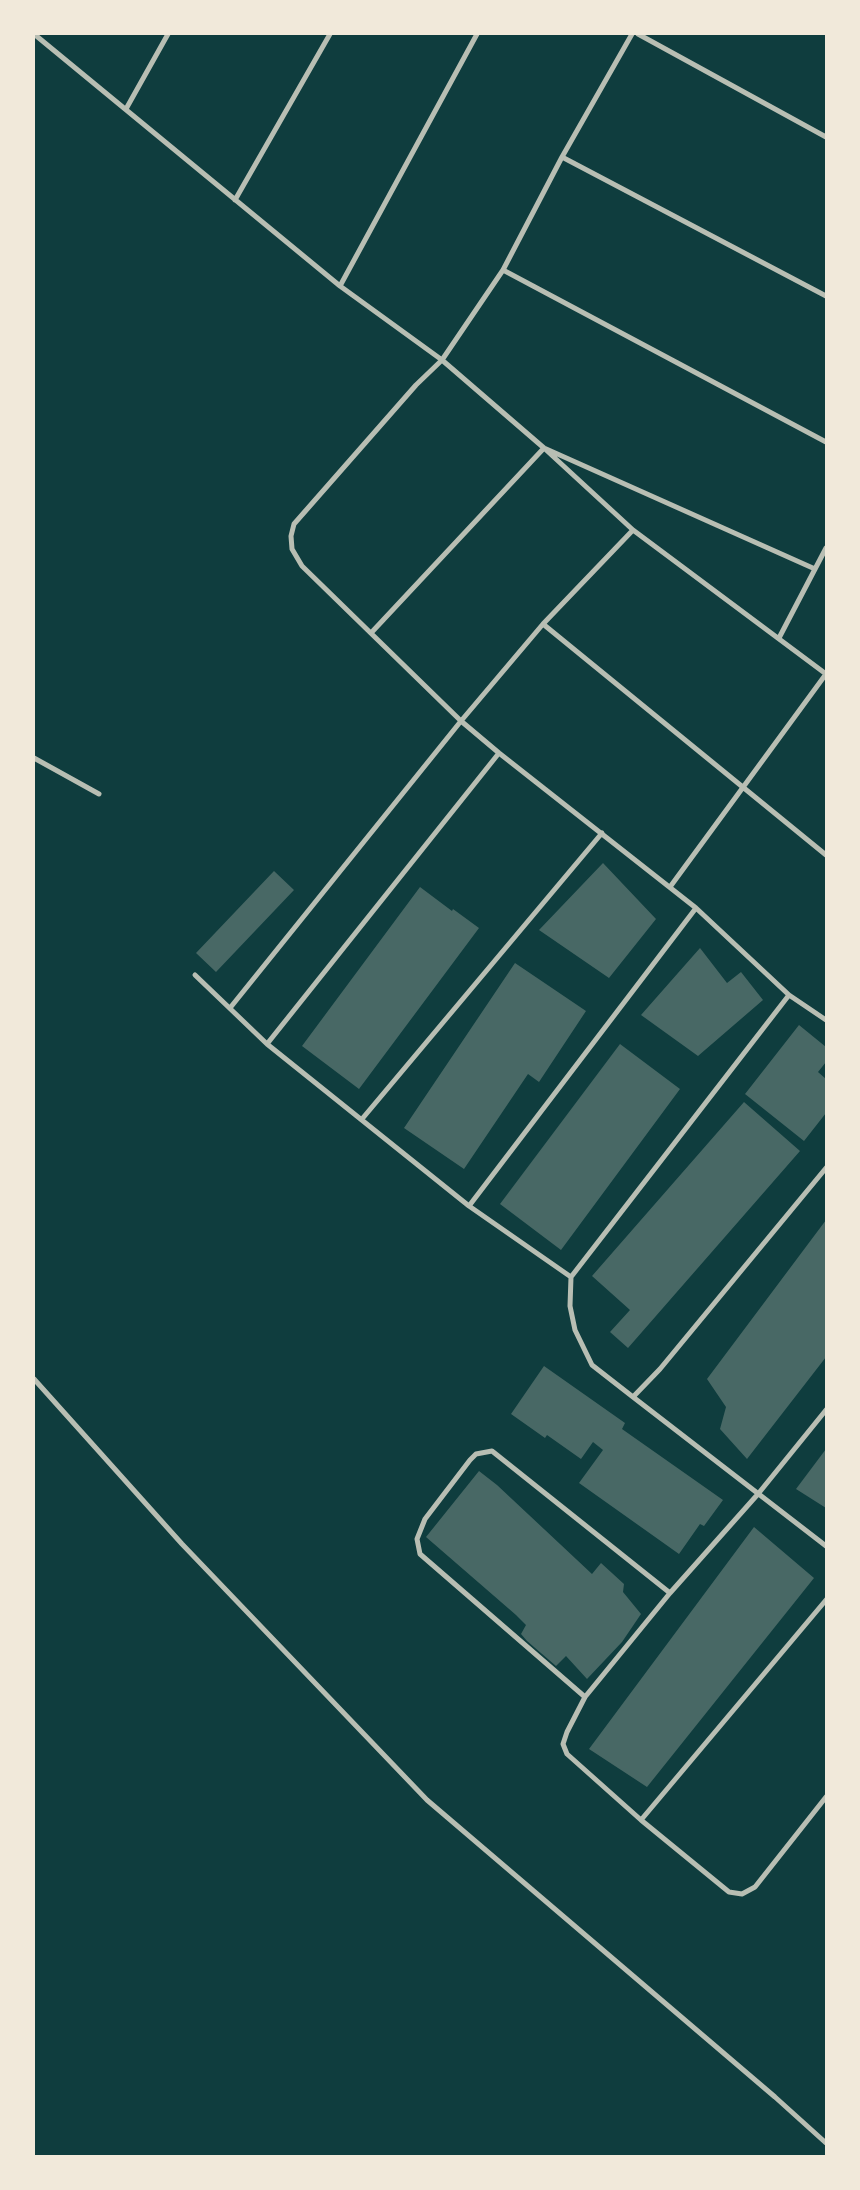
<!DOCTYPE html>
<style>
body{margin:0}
#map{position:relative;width:860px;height:2190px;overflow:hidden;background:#0f3d3e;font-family:Inter,sans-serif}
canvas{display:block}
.frame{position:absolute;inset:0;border:35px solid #f1e9da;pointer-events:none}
</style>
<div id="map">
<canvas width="860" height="2190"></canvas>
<div class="frame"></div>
</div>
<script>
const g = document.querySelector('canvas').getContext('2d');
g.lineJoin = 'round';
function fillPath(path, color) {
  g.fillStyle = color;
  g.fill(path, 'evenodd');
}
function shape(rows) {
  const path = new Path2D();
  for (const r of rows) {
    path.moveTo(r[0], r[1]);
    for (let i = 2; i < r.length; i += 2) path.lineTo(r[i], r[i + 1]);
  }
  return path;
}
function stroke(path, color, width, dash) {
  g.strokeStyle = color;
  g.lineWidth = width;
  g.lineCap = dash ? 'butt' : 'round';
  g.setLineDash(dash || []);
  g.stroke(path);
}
fillPath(shape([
 [603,863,656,919,609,978,539,930],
 [274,871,294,890,216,972,196,953],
 [420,887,452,911,453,909,479,928,359,1089,302,1046],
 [700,948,727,983,741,972,763,1000,698,1056,641,1015],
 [515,963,586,1011,539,1082,528,1074,464,1169,404,1128],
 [799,1025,826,1047,826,1062,818,1072,826,1079,826,1113,804,1141,745,1094],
 [620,1044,680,1089,561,1250,500,1204],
 [744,1102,800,1151,628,1348,610,1332,630,1310,592,1276],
 [826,1220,826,1357,747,1459,720,1429,726,1407,707,1379],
 [544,1366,625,1423,622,1429,723,1500,704,1526,700,1524,679,1554,579,1483,603,1450,593,1442,581,1459,547,1435,545,1438,511,1414],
 [826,1449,826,1508,796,1489],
 [479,1471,497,1485,592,1574,601,1563,624,1584,623,1592,641,1614,622,1642,587,1679,566,1656,556,1666,527,1641,521,1634,526,1625,516,1615,426,1537],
 [754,1527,814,1578,647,1787,589,1749]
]), '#486865');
stroke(shape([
 [34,34,340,286],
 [477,34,340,286,442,360,503,270,562,157,632,34],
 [638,34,826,137],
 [126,109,168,34],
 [562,157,826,296],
 [235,200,330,34],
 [503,270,826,442],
 [543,624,826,855],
 [371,633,544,448,815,569],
 [779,638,826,548],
 [826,674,633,530,543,624,461,721,499,753,696,908,789,995,826,1020],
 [34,758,99,794],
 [670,887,826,674],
 [195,975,267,1044,469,1206,571,1277],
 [230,1008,461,721,302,566,292,549,291,536,294,524,416,385,442,360,544,448,633,530],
 [267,1044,499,753],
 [362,1119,602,833],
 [826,1168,660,1369,633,1397,826,1546],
 [469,1206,696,908],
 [34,1379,182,1544,427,1800,775,2097,826,2143],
 [633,1397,592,1365,575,1330,570,1306,571,1277,789,995],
 [826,1410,758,1494,670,1593,585,1697,567,1732,563,1744,567,1754,641,1820,729,1892,742,1894,755,1887,826,1797],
 [585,1697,420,1554,417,1539,425,1519,470,1460,476,1454,492,1451,670,1593],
 [641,1820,826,1600]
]), '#b8beb3', 5);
</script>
